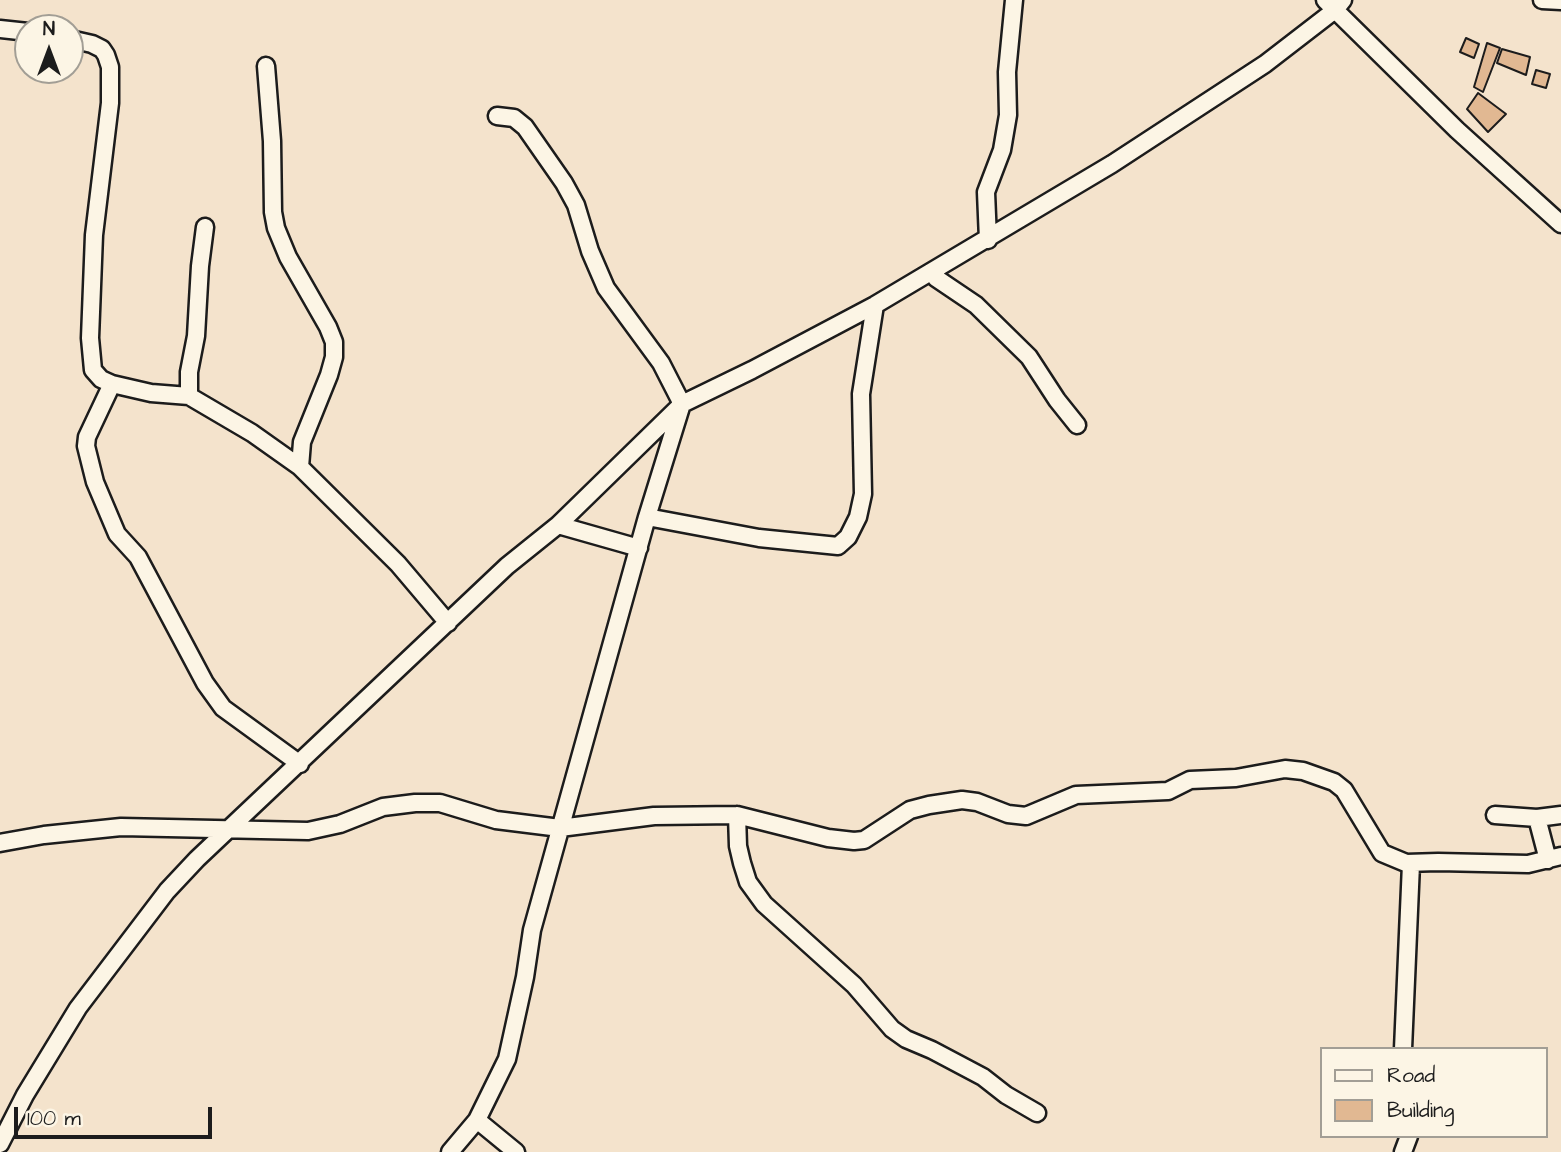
<!DOCTYPE html>
<style>
body{margin:0}
#map{position:relative;width:1561px;height:1152px;overflow:hidden;background:#f4e3cc;font-family:"Architects Daughter",sans-serif}
canvas{display:block}
.legend{position:absolute;left:1320px;top:1047px;width:228px;height:91px;box-sizing:border-box;background:#fcf5e5;border:2px solid #a29e95;margin:0;padding:9px 12px;list-style:none;font-size:21px;color:#1c1c1c}
.legend li{display:flex;align-items:center;gap:14px;height:35px}
.legend b{width:35px;border:2px solid #a29e95}
.north{position:absolute;left:14px;top:14px;width:70px;height:70px;box-sizing:border-box;background:#fcf5e5;border:2px solid #a29e95;border-radius:50%;rotate:0deg;font-size:19px;font-weight:700;line-height:28px;text-align:center;color:#1c1c1c}
.north::after{content:'';display:block;margin:auto;width:24px;height:32px;background:#1c1c1c;clip-path:polygon(50% 0,100% 100%,50% 72%,0 100%)}
.scale{position:absolute;left:14px;top:1107px;width:198px;height:32px;box-sizing:border-box;border:4px solid #1c1c1c;border-top:0;padding-left:9px;font-size:21px;line-height:24px;white-space:nowrap;color:#1c1c1c;-webkit-text-stroke:5px #fcf5e5;paint-order:stroke}
</style>
<div id="map">
<canvas width="1561" height="1152"></canvas>
<ul class="legend">
<li><b style="height:9px;background:#fcf5e5"></b>Road</li>
<li><b style="height:19px;background:#e1b892"></b>Building</li>
</ul>
<div class="north">N</div>
<div class="scale">100 m</div>
</div>
<script>
const g = document.querySelector('canvas').getContext('2d');
g.lineJoin = 'round';
function fillPath(path, color) {
  g.fillStyle = color;
  g.fill(path, 'evenodd');
}
function shape(rows) {
  const path = new Path2D();
  for (const r of rows) {
    path.moveTo(r[0], r[1]);
    for (let i = 2; i < r.length; i += 2) path.lineTo(r[i], r[i + 1]);
  }
  return path;
}
function stroke(path, color, width, dash) {
  g.strokeStyle = color;
  g.lineWidth = width;
  g.lineCap = dash ? 'butt' : 'round';
  g.setLineDash(dash || []);
  g.stroke(path);
}
const building = shape([
 [1466,38,1479,44,1474,58,1460,52,1466,38],
 [1487,43,1500,48,1483,92,1474,87,1487,43],
 [1502,49,1530,57,1526,75,1497,63,1502,49],
 [1536,70,1550,74,1546,88,1532,84,1536,70],
 [1478,93,1506,114,1488,132,1467,109,1478,93]
]);
fillPath(building, '#e1b892');
stroke(building, '#1c1c1c', 2);
const street = shape([
 [1325,0,1457,130,1561,224],
 [1542,0,1561,1],
 [0,29,28,32],
 [70,39,92,44,102,49,106,55,110,67,110,103,94,235,90,338,93,370,101,379,112,384,151,393,189,396,252,433,300,467,398,564,448,623],
 [266,66,272,141,273,212,276,228,288,257,328,327,334,342,334,357,329,375,302,442,300,467],
 [988,240,986,192,1002,150,1008,115,1007,72,1014,0],
 [932,271,936,278,976,305,1029,357,1057,400,1077,425],
 [112,384,87,437,86,446,95,482,117,534,138,557,205,683,223,708,300,764],
 [189,396,189,372,196,336,200,266,205,227],
 [647,517,759,538,838,546,848,537,858,517,863,494,861,394,875,305],
 [558,525,639,548],
 [737,815,738,846,742,863,748,882,764,904,854,985,892,1029,906,1039,932,1050,983,1077,1006,1095,1037,1113],
 [1495,815,1537,818,1548,860],
 [1537,818,1561,815],
 [0,843,44,835,121,827,308,831,340,824,383,807,415,803,440,803,496,820,560,828,654,816,737,815,828,838,854,841,864,840,910,810,929,805,962,800,977,802,1008,814,1026,816,1076,795,1168,791,1190,780,1236,778,1285,769,1303,771,1334,782,1344,790,1382,853,1406,863,1438,862,1528,864,1561,856],
 [1403,1049,1411,864],
 [477,1120,516,1152],
 [0,1144,25,1095,78,1008,167,891,197,859,507,566,558,525,682,404,752,370,875,305,1112,164,1265,64,1335,10,1343,0],
 [450,1152,477,1120,507,1059,525,977,532,930,647,517,682,404,661,363,606,288,590,251,576,205,564,183,525,127,514,118,497,116],
 [1403,1152,1409,1136]
]);
stroke(street, '#1c1c1c', 21);
stroke(street, '#fcf5e5', 16);
</script>
